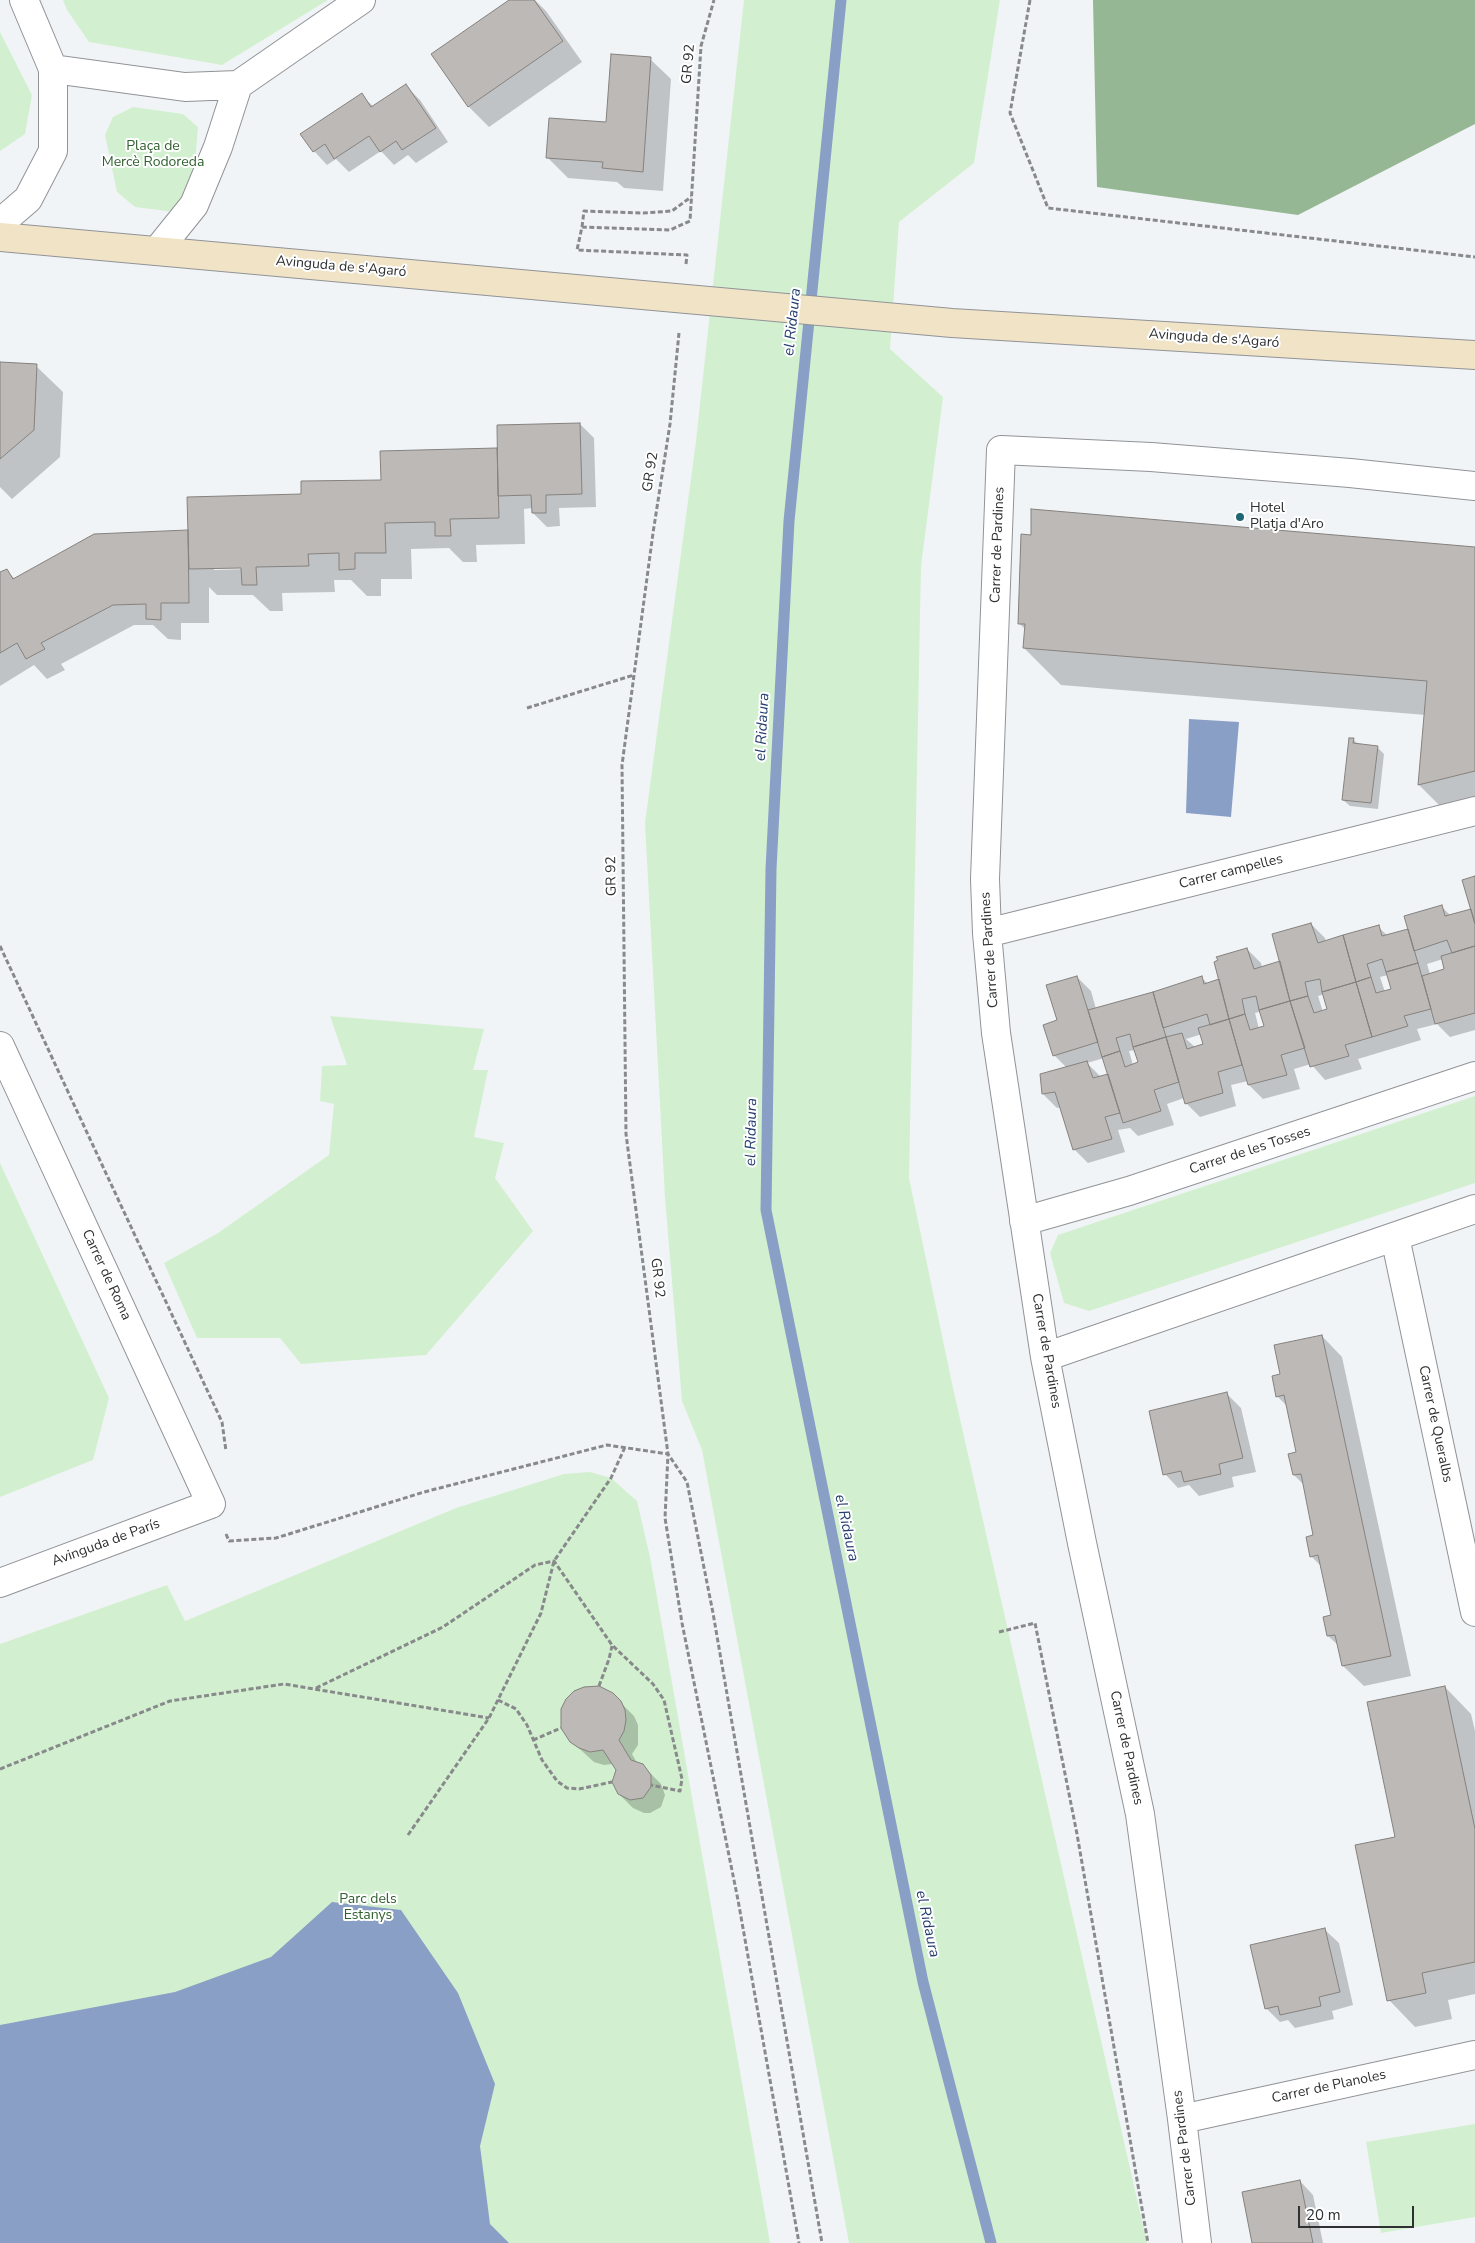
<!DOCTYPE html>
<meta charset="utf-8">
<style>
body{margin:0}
#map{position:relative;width:1475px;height:2243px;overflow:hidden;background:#f1f4f7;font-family:"Nunito Sans",sans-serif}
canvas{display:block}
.scale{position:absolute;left:1298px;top:2206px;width:116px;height:22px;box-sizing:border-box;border:2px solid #2f3031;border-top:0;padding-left:6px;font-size:15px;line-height:18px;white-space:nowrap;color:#2f3031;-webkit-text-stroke:4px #fff;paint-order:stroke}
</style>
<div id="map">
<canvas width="1475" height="2243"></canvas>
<div class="scale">20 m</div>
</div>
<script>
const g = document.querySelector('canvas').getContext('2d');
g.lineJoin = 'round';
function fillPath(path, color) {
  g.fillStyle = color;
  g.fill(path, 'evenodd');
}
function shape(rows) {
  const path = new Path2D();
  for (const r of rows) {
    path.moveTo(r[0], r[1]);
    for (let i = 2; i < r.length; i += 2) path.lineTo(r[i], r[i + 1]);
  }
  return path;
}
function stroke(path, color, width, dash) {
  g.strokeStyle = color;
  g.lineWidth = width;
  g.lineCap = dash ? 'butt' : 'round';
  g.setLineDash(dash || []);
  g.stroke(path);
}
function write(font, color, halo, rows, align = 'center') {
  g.font = font + ' "Nunito Sans",sans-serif';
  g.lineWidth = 4;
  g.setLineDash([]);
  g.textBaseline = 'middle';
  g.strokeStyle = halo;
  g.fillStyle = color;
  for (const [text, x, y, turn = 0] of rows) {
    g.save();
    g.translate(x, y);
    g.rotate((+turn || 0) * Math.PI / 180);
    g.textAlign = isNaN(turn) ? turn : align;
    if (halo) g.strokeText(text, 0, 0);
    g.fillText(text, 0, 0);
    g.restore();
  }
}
fillPath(shape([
 [63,0,328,0,222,65,89,42,67,10],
 [744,0,1000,0,974,163,899,222,890,349,943,397,921,566,909,1178,953,1388,1147,2243,849,2243,702,1450,682,1401,665,1198,645,823,696,441],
 [0,32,32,95,25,134,0,151],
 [133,107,183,114,198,127,193,189,175,212,135,207,117,192,105,135,113,117],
 [330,1016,484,1029,473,1070,488,1070,474,1137,504,1143,495,1178,533,1231,426,1355,301,1364,280,1338,197,1338,164,1263,218,1233,329,1155,334,1104,320,1101,322,1066,347,1065],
 [1475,1096,1475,1183,1089,1311,1064,1303,1050,1253,1058,1235],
 [0,1163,109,1398,93,1460,0,1497],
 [590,1472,611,1478,637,1501,650,1557,770,2243,0,2243,0,1644,167,1585,185,1621,456,1508,564,1474],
 [1475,2124,1475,2217,1381,2233,1366,2142]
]), '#d2f0d0');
fillPath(shape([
 [1093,0,1475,0,1475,124,1298,215,1097,187]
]), '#96b793');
fillPath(shape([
 [1189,719,1239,722,1231,817,1186,813],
 [332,1902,401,1910,458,1993,495,2084,480,2146,490,2224,509,2243,0,2243,0,2025,175,1992,271,1957]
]), '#8a9fc6');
fillPath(shape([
 [511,0,535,0,546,11,582,62,489,127,469,107,433,54],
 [650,59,671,79,663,191,624,188,617,182,568,178,548,158,607,123],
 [406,86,420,100,448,142,416,163,408,155,394,165,381,151,349,172,336,159,327,165,314,151,361,95,374,107],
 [0,363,36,366,63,392,60,457,12,499,0,487],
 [580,424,594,438,596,507,559,508,560,526,547,527,533,513,533,508,524,509,525,544,476,545,477,562,463,562,449,548,411,549,412,579,381,579,381,596,367,596,351,580,334,580,335,592,282,593,283,611,270,611,253,595,217,595,209,587,209,623,181,623,181,640,168,639,153,625,134,625,61,664,65,670,47,679,34,665,0,686,0,574,6,570,15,579,189,531,302,495,382,481,381,452,498,449],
 [248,567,248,569,214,570,214,568],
 [1475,548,1475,817,1456,822,1419,785,1426,715,1061,685,1024,648,1026,630,1019,623],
 [1350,739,1354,740,1359,745,1377,747,1384,754,1378,809,1350,806,1343,800],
 [1475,877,1475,1030,1450,1037,1437,1024,1417,1029,1421,1040,1358,1059,1362,1069,1325,1080,1311,1064,1294,1069,1300,1089,1263,1099,1249,1085,1248,1081,1231,1085,1236,1106,1200,1117,1186,1103,1184,1098,1167,1104,1174,1125,1138,1136,1130,1128,1118,1130,1125,1152,1088,1163,1074,1149,1061,1107,1057,1108,1043,1094,1067,1068,1054,1055,1058,1021,1077,977,1091,991,1096,1009,1202,978,1208,984,1220,980,1247,949,1261,963,1262,968,1282,962,1311,924,1325,938,1326,942,1378,927,1388,936,1409,930,1442,907,1450,915,1472,910],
 [1443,959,1446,969,1430,974,1427,964],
 [1388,975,1392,990,1385,992,1380,977],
 [1325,994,1329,1010,1323,1012,1318,996],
 [1262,1011,1266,1027,1259,1029,1255,1013],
 [1202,1034,1205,1045,1195,1047,1186,1039],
 [1136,1050,1140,1063,1133,1065,1129,1051],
 [1104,1058,1110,1075,1101,1077,1087,1063],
 [1322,1336,1342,1357,1411,1676,1364,1686,1343,1666,1339,1646,1328,1636,1333,1615,1322,1567,1311,1556,1315,1536,1304,1485,1294,1475,1298,1453,1288,1407,1277,1396,1282,1375],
 [1227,1394,1241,1408,1256,1472,1232,1477,1234,1487,1199,1496,1189,1485,1178,1488,1165,1474],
 [594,1686,604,1688,620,1702,634,1716,638,1725,638,1745,632,1754,637,1763,642,1765,661,1784,665,1795,661,1807,650,1813,644,1813,633,1808,619,1794,617,1770,613,1764,604,1765,594,1762,571,1741],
 [1445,1687,1471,1714,1475,1731,1475,1994,1448,2000,1452,2019,1415,2027,1389,2000,1396,1838],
 [1325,1930,1339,1943,1353,2005,1332,2011,1334,2019,1295,2028,1288,2020,1280,2022,1266,2008],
 [1300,2181,1313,2195,1323,2243,1253,2243]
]), '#0003');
stroke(shape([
 [841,0,789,521,771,869,766,1210,923,1982,991,2243]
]), '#8a9fc6', 11);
const building = shape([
 [509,0,534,0,563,41,468,107,431,54,509,0],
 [611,54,651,57,643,172,602,168,603,162,546,158,549,118,606,122,611,54],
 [406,84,436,128,402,150,396,141,380,152,369,136,334,159,325,144,313,152,300,134,362,93,371,107,406,84],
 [0,362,37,364,34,430,0,459,0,362],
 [580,423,582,494,546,495,546,513,532,513,531,495,498,496,497,425,580,423],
 [497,448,499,518,450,519,451,536,435,536,435,522,385,523,386,553,355,553,355,569,339,570,339,553,308,554,309,566,256,567,257,585,242,585,241,568,189,569,187,497,301,494,301,481,381,480,380,451,497,448],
 [1031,509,1475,547,1475,771,1418,785,1427,681,1023,648,1025,624,1018,624,1021,534,1031,535,1031,509],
 [188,530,189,603,161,603,161,620,146,619,146,604,113,605,41,643,45,649,26,659,17,643,0,653,0,572,7,569,13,579,94,534,188,530],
 [1349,738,1354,738,1353,743,1378,746,1371,803,1342,800,1349,738],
 [1475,876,1475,924,1462,880,1475,876],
 [1442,905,1445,916,1471,909,1475,924,1475,946,1452,953,1447,940,1414,951,1404,916,1442,905],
 [1311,923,1318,943,1343,935,1356,982,1322,992,1320,979,1305,982,1308,996,1290,1001,1272,934,1311,923],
 [1379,925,1382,936,1408,929,1418,963,1386,972,1382,959,1367,964,1371,977,1356,982,1343,935,1379,925],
 [1475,946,1475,1013,1435,1024,1422,976,1444,969,1441,956,1475,946],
 [1247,948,1254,969,1280,961,1290,1001,1259,1010,1256,996,1242,999,1245,1014,1229,1019,1214,962,1218,960,1216,957,1247,948],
 [1418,963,1431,1009,1404,1016,1408,1026,1372,1037,1356,982,1371,977,1376,993,1391,989,1386,972,1418,963],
 [1077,976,1098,1042,1053,1056,1043,1025,1057,1020,1046,985,1077,976],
 [1202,976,1204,984,1219,979,1229,1019,1210,1025,1207,1014,1163,1028,1153,992,1202,976],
 [1356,982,1372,1037,1345,1045,1349,1056,1310,1067,1290,1001,1308,996,1314,1013,1327,1009,1322,992,1356,982],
 [1153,992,1166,1037,1133,1047,1130,1034,1116,1038,1120,1051,1102,1057,1088,1010,1153,992],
 [1290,1001,1305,1048,1281,1055,1287,1075,1248,1085,1229,1019,1245,1014,1250,1030,1264,1026,1259,1010,1290,1001],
 [1229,1019,1242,1065,1218,1072,1223,1093,1185,1104,1166,1037,1182,1033,1187,1049,1203,1044,1198,1028,1229,1019],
 [1166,1037,1179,1082,1154,1090,1161,1111,1123,1123,1102,1057,1120,1051,1125,1067,1138,1062,1133,1047,1166,1037],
 [1087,1061,1093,1078,1108,1074,1120,1113,1105,1117,1112,1139,1073,1150,1055,1092,1042,1094,1040,1074,1087,1061],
 [1322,1335,1391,1656,1342,1666,1335,1635,1327,1636,1323,1617,1331,1615,1318,1555,1310,1557,1306,1537,1313,1535,1301,1474,1293,1475,1288,1454,1296,1452,1284,1395,1276,1397,1272,1376,1280,1374,1274,1345,1322,1335],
 [1227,1392,1243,1458,1219,1464,1221,1474,1184,1482,1181,1471,1163,1475,1149,1411,1227,1392],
 [599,1686,613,1693,621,1701,625,1710,626,1720,624,1731,619,1740,631,1760,643,1764,651,1775,651,1787,643,1798,630,1800,618,1794,612,1782,616,1770,603,1750,590,1752,579,1748,570,1742,561,1728,561,1709,566,1699,574,1691,584,1687,599,1686],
 [1445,1686,1475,1829,1475,1962,1422,1973,1426,1993,1387,2001,1355,1845,1395,1837,1367,1702,1445,1686],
 [1325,1928,1340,1992,1319,1997,1321,2006,1280,2015,1278,2006,1265,2009,1250,1945,1325,1928],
 [1300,2180,1313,2243,1252,2243,1242,2192,1300,2180]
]);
fillPath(building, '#bcb9b6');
stroke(building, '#84817e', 1);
const minor = shape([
 [53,69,185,87,238,85],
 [238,85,361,0],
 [0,223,28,199,53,151,53,69,24,0],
 [157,251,194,205,218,147,238,85],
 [987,933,1475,811],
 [0,1046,211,1504,0,1583],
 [1024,1221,1129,1191,1475,1076],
 [1395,1237,1475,1612],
 [1045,1357,1475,1209],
 [1182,2119,1475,2055],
 [1197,2243,1182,2119,1140,1814,1082,1543,1045,1357,996,1033,987,933,985,879,1001,450,1151,457,1350,473,1475,486]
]);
const secondary = shape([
 [0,237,952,323,1475,355]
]);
stroke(minor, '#919397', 30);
stroke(secondary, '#919397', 30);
stroke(shape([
 [1030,0,1010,113,1048,208,1475,257],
 [582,227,584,211,643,213,672,211,691,197],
 [686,264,687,255,577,250,582,227,670,230,690,221,701,46,714,0],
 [679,333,670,424,653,533,622,765,626,1134,668,1454,665,1518,682,1623,738,1900,799,2243],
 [527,708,634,675],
 [0,946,222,1422,226,1451],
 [226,1534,229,1541,276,1538,424,1492,607,1445,668,1454,687,1482,713,1613,822,2243],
 [999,1632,1035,1623,1077,1834,1148,2243],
 [599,1686,609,1659,612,1646],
 [316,1688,443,1627,535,1565,554,1561,612,1645,653,1684,664,1700,682,1779,680,1791,651,1785],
 [498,1700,516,1709,527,1725,542,1760,557,1781,567,1788,579,1789,612,1782],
 [533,1740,561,1728],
 [0,1769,170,1701,284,1684,489,1718],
 [408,1835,489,1718,541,1613,554,1561,611,1478,625,1447]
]), '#88898b', 3, [5, 2.5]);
stroke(minor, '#fff', 28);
stroke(secondary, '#f0e3c6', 28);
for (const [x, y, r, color] of [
 [1240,517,5,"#1f6774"]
]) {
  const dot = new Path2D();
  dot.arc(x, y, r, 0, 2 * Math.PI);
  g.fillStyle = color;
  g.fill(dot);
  stroke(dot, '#fff', 2);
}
write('14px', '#2f3031', '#fff', [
 ["GR 92",689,64,-85],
 ["Avinguda de s'Agaró",341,267,5],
 ["Avinguda de s'Agaró",1214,339,4],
 ["GR 92",651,472,-81],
 ["Carrer de Pardines",998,545,-88],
 ["Carrer campelles",1231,872,-14],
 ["GR 92",612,876,-91],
 ["Carrer de Pardines",990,950,-94],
 ["Carrer de les Tosses",1250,1151,-18],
 ["Carrer de Roma",106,1275,65],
 ["GR 92",657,1278,83],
 ["Carrer de Pardines",1046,1351,80],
 ["Carrer de Queralbs",1435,1424,78],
 ["Avinguda de París",106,1543,-20],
 ["Carrer de Pardines",1126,1748,78],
 ["Carrer de Planoles",1329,2087,-12],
 ["Carrer de Pardines",1185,2148,-97]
]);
write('14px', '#31602f', '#fff', [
 ["Plaça de",153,147],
 ["Mercè Rodoreda",153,163],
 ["Parc dels",368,1900],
 ["Estanys",368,1916]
]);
write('14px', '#2f3031', '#fff', [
 ["Hotel",1250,509],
 ["Platja d'Aro",1250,525]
], 'left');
write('italic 15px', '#233d70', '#fff', [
 ["el Ridaura",793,322,-84],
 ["el Ridaura",763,727,-87],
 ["el Ridaura",752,1132,-89],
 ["el Ridaura",846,1528,78],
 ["el Ridaura",927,1924,78]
]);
</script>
